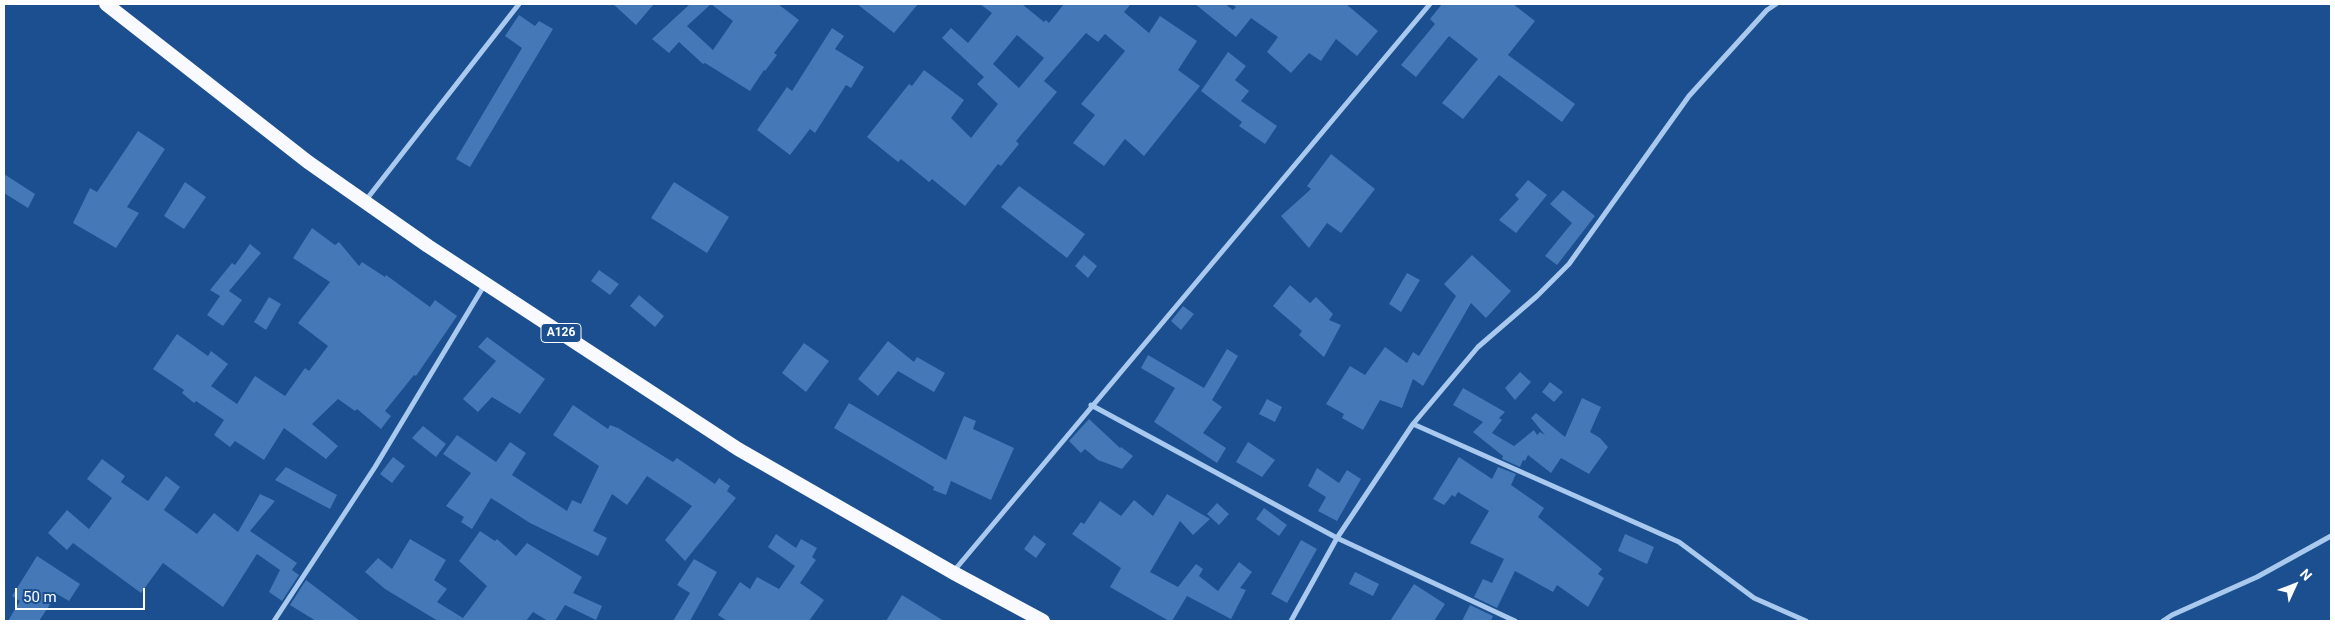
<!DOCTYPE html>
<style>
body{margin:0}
#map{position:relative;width:2335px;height:625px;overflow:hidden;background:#1b4f8f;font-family:Roboto,sans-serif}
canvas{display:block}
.frame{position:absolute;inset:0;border:5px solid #fff;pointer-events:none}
.north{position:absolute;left:2270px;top:560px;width:50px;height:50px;-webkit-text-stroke:4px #1b4f8f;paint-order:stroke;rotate:47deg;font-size:14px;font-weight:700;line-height:20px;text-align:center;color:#fff}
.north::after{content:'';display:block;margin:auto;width:18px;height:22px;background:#fff;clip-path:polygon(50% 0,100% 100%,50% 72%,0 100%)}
.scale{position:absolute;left:15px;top:588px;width:130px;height:22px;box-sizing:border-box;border:2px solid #fff;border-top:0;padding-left:6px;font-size:15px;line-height:18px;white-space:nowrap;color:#fff;-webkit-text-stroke:4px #1b4f8f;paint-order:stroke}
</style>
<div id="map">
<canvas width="2335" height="625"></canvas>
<div class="frame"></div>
<div class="north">N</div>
<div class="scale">50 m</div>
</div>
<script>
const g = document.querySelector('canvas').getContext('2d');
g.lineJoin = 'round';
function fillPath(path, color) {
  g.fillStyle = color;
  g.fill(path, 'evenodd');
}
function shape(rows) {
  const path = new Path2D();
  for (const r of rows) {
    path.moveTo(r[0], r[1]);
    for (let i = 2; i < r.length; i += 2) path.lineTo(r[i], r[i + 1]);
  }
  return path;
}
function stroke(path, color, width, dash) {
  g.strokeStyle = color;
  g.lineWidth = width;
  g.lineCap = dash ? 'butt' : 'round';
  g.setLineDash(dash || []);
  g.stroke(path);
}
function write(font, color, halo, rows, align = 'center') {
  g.font = font + ' Roboto,sans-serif';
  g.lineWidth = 4;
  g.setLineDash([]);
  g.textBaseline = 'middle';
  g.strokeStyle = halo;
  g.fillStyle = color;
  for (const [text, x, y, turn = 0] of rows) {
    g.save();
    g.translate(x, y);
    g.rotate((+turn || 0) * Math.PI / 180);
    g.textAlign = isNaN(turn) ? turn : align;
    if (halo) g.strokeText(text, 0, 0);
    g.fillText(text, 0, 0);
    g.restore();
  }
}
fillPath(shape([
 [613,4,654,4,636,25],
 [690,4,711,4,687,26,713,50,733,21,711,4,778,4,799,20,774,53,777,55,765,71,764,70,750,91,705,63,703,64,679,42,669,53,652,39],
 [857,4,918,4,894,33],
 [980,4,1022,4,1044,22,1046,20,1049,23,1064,4,1131,4,1124,12,1149,33,1160,16,1197,41,1178,70,1200,86,1144,156,1125,139,1104,166,1073,143,1095,115,1081,104,1125,51,1105,34,1098,42,1086,33,1044,81,1057,92,1016,141,1019,144,1001,166,998,164,965,206,932,179,929,182,901,159,898,162,867,137,909,84,912,86,924,70,964,100,951,118,971,138,998,104,977,84,984,77,942,38,951,28,968,43,992,13],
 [1017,35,1044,58,1019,88,993,64],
 [1195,4,1225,4,1233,10,1236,7,1231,4,1346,4,1378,31,1357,56,1336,39,1321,61,1309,53,1291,73,1267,52,1278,37,1251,18,1236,37],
 [1442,4,1513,4,1535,21,1508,55,1575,104,1562,122,1499,75,1463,119,1442,103,1478,59,1449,36,1416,77,1401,65,1435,24,1430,19],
 [519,15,535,26,539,21,553,29,470,167,456,159,522,48,505,36],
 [832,28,844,36,835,49,864,67,851,88,846,85,815,133,810,129,790,155,757,130,787,87,792,91],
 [1228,52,1246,66,1235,80,1249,91,1241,101,1277,126,1265,144,1239,126,1242,122,1201,91],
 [138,131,165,149,127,207,139,213,116,248,73,223,90,188,97,192],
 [1331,154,1375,189,1341,233,1327,223,1309,248,1281,216,1311,189,1307,186],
 [4,174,35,194,28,208,4,193],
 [1528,180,1547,195,1516,233,1499,220,1519,199,1515,195],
 [185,182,206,197,184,229,164,216],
 [674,182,729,217,707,253,651,218],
 [1019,186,1085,234,1067,258,1001,207],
 [1563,190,1595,216,1557,265,1545,256,1572,223,1550,204],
 [312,228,335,245,339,242,359,266,362,262,385,277,386,275,430,307,435,300,457,316,416,376,414,375,385,411,391,416,381,429,357,409,355,411,338,399,312,424,338,446,326,459,284,428,264,460,235,441,230,447,214,435,224,420,196,401,194,403,182,393,184,390,153,369,177,334,208,356,211,351,228,364,211,386,237,404,255,376,285,396,305,368,309,371,328,346,298,323,330,282,293,258],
 [250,244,261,253,229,291,242,300,223,326,207,315,220,296,210,290,232,263,235,265],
 [1084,255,1097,266,1088,278,1075,266],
 [1472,255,1511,291,1486,318,1471,303,1423,386,1413,379,1402,408,1380,400,1363,430,1342,418,1344,414,1326,404,1350,366,1365,375,1385,347,1407,363,1413,352,1419,356,1456,296,1444,284],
 [599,270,619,284,610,295,591,281],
 [1407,273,1420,280,1401,312,1389,304],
 [1290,285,1310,303,1316,297,1333,314,1329,320,1341,325,1324,357,1299,335,1302,331,1273,306],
 [639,295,664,316,655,327,630,306],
 [269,297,281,304,266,330,254,322],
 [1183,306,1194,314,1181,330,1171,321],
 [487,337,545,379,520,414,492,397,478,412,463,399,496,361,478,347],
 [888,341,914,362,917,357,945,373,934,392,898,371,878,396,858,379],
 [804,343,829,361,806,392,782,373],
 [1227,349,1238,356,1212,400,1222,407,1203,433,1226,448,1217,463,1154,422,1175,388,1141,368,1148,355,1204,388],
 [1520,372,1531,382,1515,400,1505,388],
 [1550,382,1563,392,1554,402,1542,392],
 [1463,388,1505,412,1499,418,1502,420,1492,433,1514,446,1534,430,1537,435,1540,432,1545,435,1531,418,1536,413,1565,437,1582,398,1601,407,1590,432,1600,438,1608,447,1589,474,1561,458,1551,473,1528,455,1525,461,1523,460,1520,467,1502,459,1503,456,1473,432,1483,422,1453,405],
 [1267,399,1282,407,1275,422,1259,414],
 [849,403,946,460,964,416,976,421,973,429,1014,448,991,500,951,481,946,495,933,490,934,487,834,428],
 [573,405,608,429,610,425,618,428,673,462,677,458,715,484,719,478,730,486,727,491,736,498,685,561,665,540,692,506,647,476,627,505,612,494,593,531,607,538,598,556,530,523,491,498,472,529,461,522,464,517,446,506,471,473,443,454,457,435,496,462,510,442,526,453,512,475,567,511,572,500,581,504,599,466,553,435],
 [1089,419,1120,448,1121,447,1133,456,1122,469,1098,460,1085,449,1081,453,1069,441],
 [423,426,446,444,436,457,412,438],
 [1248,442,1275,460,1262,477,1236,462],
 [393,457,405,466,392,483,380,474],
 [1459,457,1492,479,1498,467,1516,474,1511,485,1544,508,1538,517,1602,569,1598,574,1604,578,1588,607,1557,585,1553,592,1515,571,1497,608,1474,597,1483,579,1492,583,1504,559,1470,543,1489,511,1458,492,1455,497,1452,495,1444,505,1433,499],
 [102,459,125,476,121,482,148,501,166,476,180,487,164,510,197,534,214,513,238,532,260,494,275,501,250,531,297,563,292,570,299,575,282,601,269,592,280,570,257,554,223,607,163,563,141,593,73,543,67,550,48,533,67,510,89,529,112,498,87,479],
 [286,467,337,495,330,509,275,480],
 [1317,468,1339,483,1347,470,1361,479,1337,521,1318,511,1326,497,1308,486],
 [1167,494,1210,519,1193,535,1180,521,1150,572,1178,587,1196,564,1203,569,1199,576,1218,591,1239,562,1252,572,1240,588,1246,590,1231,619,1187,596,1172,621,1169,621,1110,587,1121,568,1072,534,1081,522,1084,524,1100,501,1121,516,1134,500,1153,516],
 [1217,503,1229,514,1219,525,1207,514],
 [1264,508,1287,525,1279,536,1256,519],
 [480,531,495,541,497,539,516,556,527,543,582,577,573,593,602,606,596,620,565,605,555,621,548,621,533,612,526,621,438,621,385,589,365,572,378,558,392,569,410,539,446,560,434,580,447,589,437,602,463,618,487,586,459,561],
 [776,534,796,548,801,539,817,548,812,557,816,560,800,583,824,600,809,621,727,621,718,615,740,582,750,589,757,577,779,589,795,566,768,547],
 [1625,534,1654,547,1647,564,1618,551],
 [1034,535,1046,544,1036,558,1024,549],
 [1301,540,1317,549,1287,603,1271,594],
 [37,556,80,584,69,601,57,594,39,621,8,621,20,601,12,596],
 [694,559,717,572,690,621,673,621,690,593,677,585],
 [1355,572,1379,584,1373,596,1349,584],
 [306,580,360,621,316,621,290,605],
 [1414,584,1445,604,1434,621,1390,621],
 [902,595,944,621,886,621],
 [1470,605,1493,616,1491,621,1462,621]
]), '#4478b7');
stroke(shape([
 [366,200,519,4],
 [1091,405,1337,538,1515,621],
 [1413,424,1679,542,1754,598,1806,621],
 [953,572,1430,4],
 [274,621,375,467,485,284],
 [1291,621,1337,538,1413,424,1478,347,1537,296,1569,264,1689,96,1767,10,1776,4],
 [2163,621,2172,615,2257,577,2331,536]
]), '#a9c9ee', 5);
stroke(shape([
 [106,4,308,162,428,246,738,449,952,572,1043,621]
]), '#f8faff', 14);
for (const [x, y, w] of [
 [561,333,40]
]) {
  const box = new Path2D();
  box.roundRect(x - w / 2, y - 9.5, w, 19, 4);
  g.fillStyle = '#1b4f8f';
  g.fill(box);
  stroke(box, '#fff', 1);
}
write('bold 12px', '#fff', null, [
 ["A126",561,333]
]);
</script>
